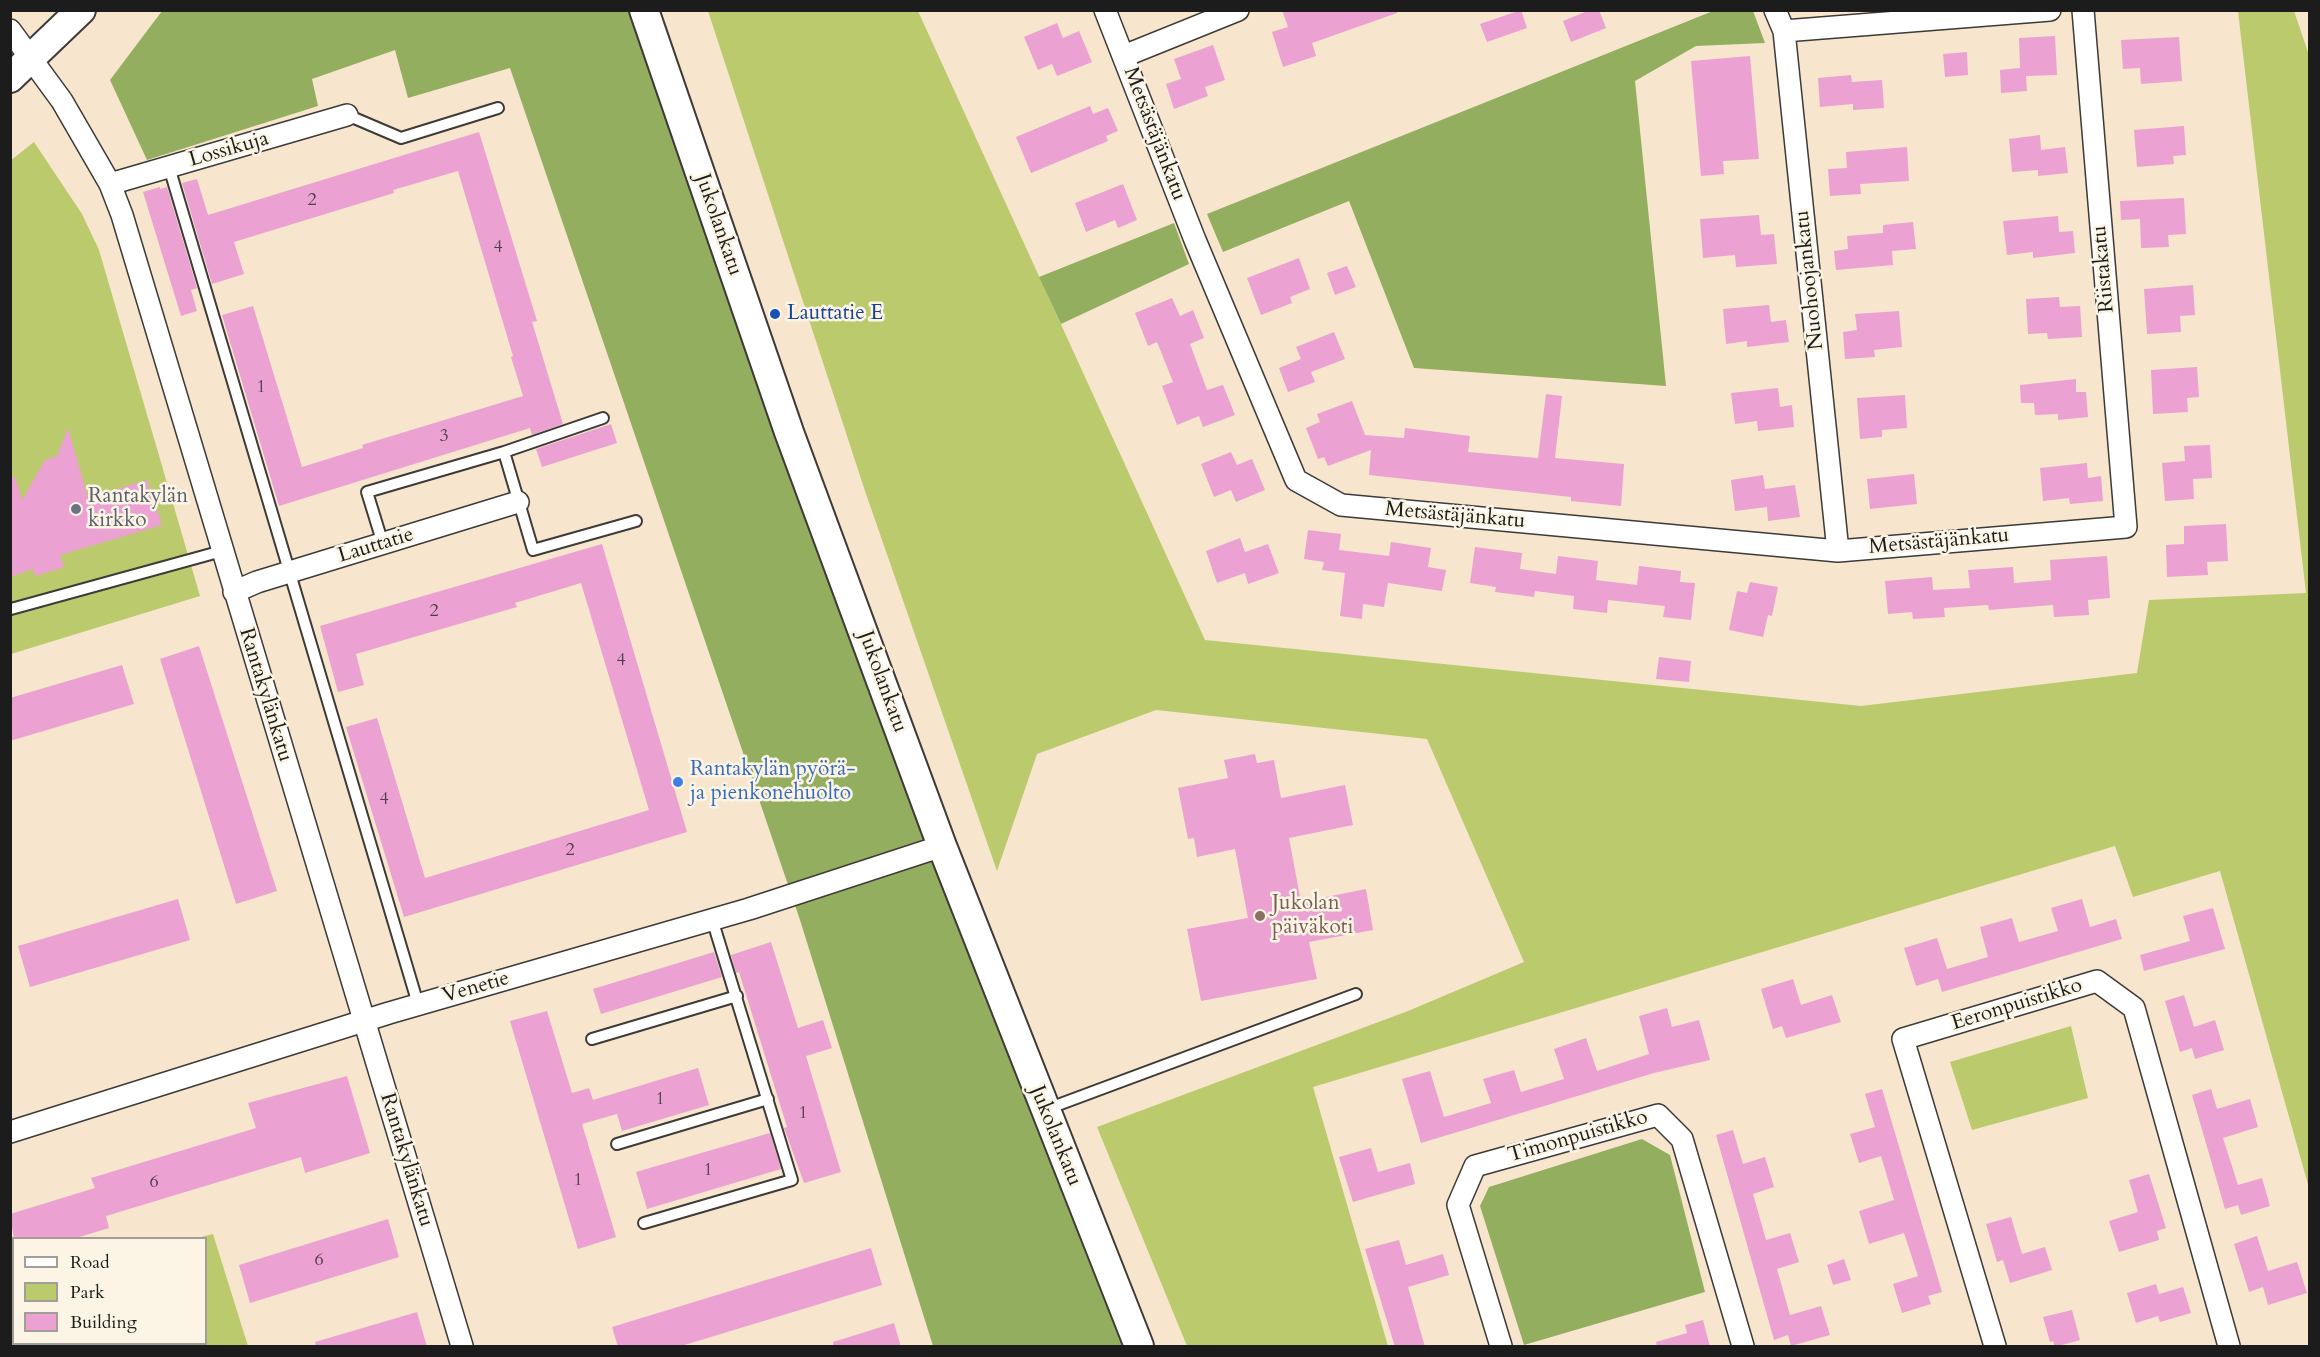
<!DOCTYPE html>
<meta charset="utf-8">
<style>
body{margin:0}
#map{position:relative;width:2320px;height:1357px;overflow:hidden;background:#f7e6cd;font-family:Cardo,serif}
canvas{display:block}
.frame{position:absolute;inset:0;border:12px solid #1c1c1c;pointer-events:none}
.legend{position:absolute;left:12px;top:1237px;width:195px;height:108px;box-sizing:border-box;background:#fcf5e5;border:2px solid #a29e95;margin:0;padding:8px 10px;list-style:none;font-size:18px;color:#1c1c1c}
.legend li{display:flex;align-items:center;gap:12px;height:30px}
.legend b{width:30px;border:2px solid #a29e95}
</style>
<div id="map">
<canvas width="2320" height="1357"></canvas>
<div class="frame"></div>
<ul class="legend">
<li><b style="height:8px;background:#fff"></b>Road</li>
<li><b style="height:16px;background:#bbca6c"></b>Park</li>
<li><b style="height:16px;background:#eba1d2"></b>Building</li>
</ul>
</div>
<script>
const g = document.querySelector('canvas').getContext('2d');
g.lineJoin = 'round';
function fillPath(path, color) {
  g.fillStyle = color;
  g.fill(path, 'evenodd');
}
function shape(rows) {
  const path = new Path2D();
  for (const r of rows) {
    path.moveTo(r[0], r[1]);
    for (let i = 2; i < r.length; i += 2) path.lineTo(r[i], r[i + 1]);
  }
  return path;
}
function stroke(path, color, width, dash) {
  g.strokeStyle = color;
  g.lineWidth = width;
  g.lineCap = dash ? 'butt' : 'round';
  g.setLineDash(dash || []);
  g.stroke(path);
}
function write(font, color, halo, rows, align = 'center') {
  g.font = font + ' Cardo,serif';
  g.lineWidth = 5;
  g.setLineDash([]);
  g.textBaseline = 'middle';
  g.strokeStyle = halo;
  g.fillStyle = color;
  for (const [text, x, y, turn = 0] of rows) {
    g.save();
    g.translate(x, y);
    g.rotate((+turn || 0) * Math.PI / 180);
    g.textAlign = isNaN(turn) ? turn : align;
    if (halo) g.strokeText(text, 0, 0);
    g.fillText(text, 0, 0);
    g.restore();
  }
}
fillPath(shape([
 [708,11,918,11,1205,640,1861,706,2137,673,2149,600,2306,593,2238,11,2294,11,2310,58,2309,1188,2220,871,2133,897,2115,846,1313,1087,1388,1346,1187,1346,1097,1127,1408,1011,1524,962,1427,739,1156,710,1037,754,997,871,865,491],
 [34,142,82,214,99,250,200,596,11,654,10,161],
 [2071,1026,2088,1098,1972,1130,1950,1062],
 [213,1234,248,1346,127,1346,126,1344,206,1344,206,1238,197,1238]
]), '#bbca6c');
fillPath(shape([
 [162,11,634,11,1129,1346,933,1346,800,920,510,68,408,98,395,50,312,79,318,106,147,160,110,80],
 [1713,11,1753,11,1765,43,1696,46,1635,81,1666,386,1414,368,1349,201,1223,252,1207,214],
 [1174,223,1189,264,1061,324,1039,277],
 [1642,1139,1670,1155,1705,1292,1524,1345,1480,1206,1489,1187]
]), '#94ae60');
fillPath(shape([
 [1282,10,1397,10,1397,13,1312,43,1316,56,1283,67,1272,32,1288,27],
 [1521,10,1527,28,1487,42,1480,24],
 [1590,10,1599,10,1606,28,1571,42,1563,21],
 [1057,23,1063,38,1079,31,1092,62,1057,76,1052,64,1038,70,1024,37],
 [2055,36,2057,75,2026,76,2027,91,2001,93,2000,70,2020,68,2019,38],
 [2179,37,2182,81,2141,84,2140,68,2123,69,2121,40],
 [1213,45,1225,80,1205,87,1208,96,1174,109,1166,84,1181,79,1174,59],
 [1967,52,1968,75,1945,77,1943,54],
 [1750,56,1759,159,1723,161,1724,174,1701,176,1691,61],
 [1851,75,1852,82,1882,80,1884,108,1853,110,1853,104,1820,107,1818,78],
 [1090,106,1093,114,1108,108,1118,131,1106,136,1108,141,1031,173,1016,137],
 [2184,126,2186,155,2173,156,2174,164,2137,167,2134,130],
 [479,132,537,321,532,322,563,424,532,435,530,428,279,506,222,315,253,306,302,467,363,448,362,445,523,396,511,357,513,356,458,171,393,190,394,193,234,242,244,274,212,284,182,183,197,179,208,215],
 [2040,135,2041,150,2065,147,2068,173,2038,176,2038,170,2012,172,2009,139],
 [1907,147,1909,181,1860,184,1861,194,1830,196,1828,169,1847,168,1846,152],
 [1123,184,1137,220,1118,228,1115,220,1086,232,1075,203],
 [160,187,160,189,167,187,197,288,191,290,197,311,181,316,143,192],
 [2184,198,2186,234,2168,235,2169,247,2141,248,2140,219,2121,220,2120,201],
 [1759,215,1761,235,1774,234,1777,264,1736,267,1735,255,1703,258,1700,219],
 [2058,216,2059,232,2073,231,2075,253,2033,258,2033,252,2007,255,2003,221],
 [1913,222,1916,249,1892,251,1893,265,1836,270,1834,251,1848,249,1847,236,1883,233,1883,225],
 [1299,258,1310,289,1290,297,1292,303,1261,315,1247,278],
 [1347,266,1356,287,1335,295,1327,273],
 [2193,285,2195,315,2180,316,2181,332,2147,334,2144,289],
 [2059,297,2060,307,2080,306,2082,337,2048,339,2047,333,2028,334,2026,299],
 [1172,298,1180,316,1193,310,1204,338,1190,344,1207,390,1223,385,1235,415,1203,427,1199,416,1177,425,1162,386,1173,382,1157,342,1148,346,1135,313],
 [1769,305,1771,322,1786,320,1789,342,1747,347,1747,341,1726,344,1723,309],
 [1899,311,1902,347,1874,350,1875,357,1845,359,1843,332,1857,330,1855,314],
 [1334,332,1345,359,1311,372,1315,382,1288,392,1279,368,1301,359,1296,347],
 [2197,367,2199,397,2187,398,2188,412,2153,414,2151,370],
 [2076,379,2076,392,2086,392,2088,417,2058,420,2058,414,2035,415,2034,403,2021,403,2020,385],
 [1778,388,1780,407,1792,405,1794,427,1758,431,1757,421,1735,424,1731,393],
 [1546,394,1562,396,1555,458,1624,464,1621,506,1571,501,1571,497,1369,475,1371,450,1328,466,1324,457,1318,459,1306,428,1320,422,1317,414,1352,401,1365,435,1404,438,1405,428,1470,436,1468,452,1538,458],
 [1905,395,1907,428,1882,430,1882,437,1860,439,1857,398],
 [611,424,617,443,542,467,536,449],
 [68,428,88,498,147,480,162,525,60,555,64,567,35,576,33,569,10,577,10,478,15,477,22,500,45,460,57,456],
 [2210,445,2212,478,2193,479,2194,499,2165,501,2162,463,2185,461,2184,446],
 [1231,452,1237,465,1252,459,1265,490,1236,502,1231,490,1214,497,1201,464],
 [2087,463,2088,478,2101,476,2103,501,2070,504,2069,498,2043,501,2040,468],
 [1914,474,1917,504,1870,509,1867,479],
 [1763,475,1765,489,1795,485,1800,517,1768,521,1767,507,1735,511,1731,480],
 [2226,524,2228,561,2207,562,2208,575,2167,577,2166,545,2184,544,2184,526],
 [1308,530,1341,534,1339,550,1389,556,1391,542,1431,548,1428,567,1446,570,1442,591,1388,583,1384,607,1363,604,1362,619,1340,616,1345,573,1322,570,1324,562,1304,559],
 [1240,538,1245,552,1268,544,1279,573,1248,584,1245,573,1217,583,1206,551],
 [602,544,687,832,404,917,346,727,377,718,425,878,649,810,581,583,515,603,517,607,356,654,364,685,338,692,320,626],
 [1475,547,1522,553,1520,569,1556,574,1558,556,1598,561,1596,580,1637,585,1639,566,1681,571,1680,582,1695,583,1691,620,1663,617,1665,606,1608,600,1607,613,1573,609,1574,596,1535,591,1534,597,1495,592,1496,587,1470,583],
 [2107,556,2110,598,2088,600,2089,615,2054,617,2053,605,1989,610,1988,605,1944,608,1945,617,1913,619,1912,612,1888,614,1885,581,1932,577,1933,590,1970,588,1968,570,2013,567,2014,583,2051,580,2050,560],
 [1750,582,1778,587,1772,616,1768,615,1763,637,1729,630,1737,591,1747,593],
 [199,646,277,891,236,904,160,659],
 [1659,657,1691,661,1689,682,1656,679],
 [122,665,134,704,10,741,10,698],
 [1255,754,1257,763,1274,760,1281,798,1345,785,1353,825,1289,838,1301,902,1366,889,1373,930,1309,942,1317,979,1201,1001,1187,929,1248,918,1235,849,1197,857,1194,838,1188,839,1178,788,1228,778,1224,760],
 [178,899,190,940,30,987,18,946],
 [2082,899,2090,927,2116,919,2122,939,1942,992,1938,979,1916,986,1904,948,1937,938,1947,969,1988,957,1980,927,2012,918,2019,942,2058,931,2051,908],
 [2213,908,2225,949,2144,971,2140,955,2190,941,2183,916],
 [771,942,798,1028,823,1020,832,1048,806,1056,841,1172,804,1183,784,1128,787,1127,739,972,736,973,731,955],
 [714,952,722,977,601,1014,593,989],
 [1793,979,1801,1005,1832,995,1841,1022,1786,1038,1782,1026,1773,1029,1761,989],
 [2184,995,2194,1027,2215,1020,2224,1050,2195,1059,2192,1048,2180,1052,2165,1001],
 [1667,1008,1672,1027,1699,1020,1710,1060,1654,1073,1421,1143,1402,1079,1430,1071,1444,1117,1491,1103,1483,1079,1514,1070,1521,1092,1564,1079,1554,1049,1586,1038,1597,1071,1649,1054,1639,1016],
 [547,1011,572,1093,589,1088,593,1100,698,1068,709,1105,622,1131,617,1114,582,1124,616,1237,578,1249,510,1021],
 [347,1076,370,1153,305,1173,301,1157,106,1216,109,1228,73,1239,14,1239,10,1214,95,1188,91,1178,256,1128,248,1103],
 [1882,1089,1942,1292,1928,1296,1931,1304,1902,1313,1893,1284,1918,1276,1904,1233,1869,1244,1859,1211,1894,1200,1881,1156,1859,1163,1850,1134,1875,1127,1865,1094],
 [2211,1089,2217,1109,2250,1099,2258,1127,2223,1138,2238,1185,2262,1178,2270,1206,2241,1215,2238,1205,2225,1209,2192,1095],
 [1733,1130,1743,1164,1765,1157,1774,1187,1753,1194,1766,1240,1790,1233,1799,1262,1777,1269,1790,1315,1821,1306,1830,1335,1791,1346,1788,1335,1774,1340,1716,1135],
 [770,1133,781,1169,647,1209,636,1172],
 [1371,1148,1378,1172,1410,1163,1415,1184,1353,1202,1339,1157],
 [2149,1174,2166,1228,2157,1231,2159,1240,2119,1252,2109,1221,2138,1212,2129,1180],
 [2011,1217,2022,1254,2045,1247,2052,1270,2010,1283,2003,1260,1997,1262,1986,1224],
 [388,1219,399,1257,250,1303,239,1265],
 [2257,1236,2268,1271,2297,1262,2307,1293,2268,1305,2263,1287,2249,1292,2234,1244],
 [1399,1240,1406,1265,1443,1254,1449,1275,1408,1287,1425,1347,1395,1347,1365,1249],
 [871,1248,882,1285,678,1347,618,1347,612,1327],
 [1844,1259,1851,1280,1833,1285,1827,1265],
 [2156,1284,2159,1294,2183,1287,2191,1313,2160,1322,2158,1316,2136,1323,2127,1293],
 [2072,1310,2080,1340,2055,1347,2053,1341,2050,1342,2043,1317],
 [417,1312,427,1347,316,1347,315,1342],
 [1703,1320,1710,1347,1657,1347,1656,1342,1687,1333,1685,1325],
 [894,1323,901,1347,833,1347,833,1342]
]), '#eba1d2');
const lane = shape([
 [347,115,401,138,498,108],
 [169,167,418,1004],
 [504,452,603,418],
 [383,544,367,492,504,452,533,550,636,521],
 [11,609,222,551],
 [592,1039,737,996],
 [1047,1109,1356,994],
 [617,1144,768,1099],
 [644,1223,792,1180,712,919]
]);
const street = shape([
 [1105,10,1195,240,1296,480,1341,505,1838,551,2126,527,2083,10],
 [1775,10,1784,31,1838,551],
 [10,30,62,101,110,184,122,215,462,1346],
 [1784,31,2050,10],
 [1124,56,1238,10],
 [110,184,347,115],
 [234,592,257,582,518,502],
 [10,1132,389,1013,749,909,942,846],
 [1501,1346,1458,1205,1475,1166,1658,1115,1682,1139,1743,1346],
 [1995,1346,1903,1039,2097,981,2134,1008,2229,1346]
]);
const secondary = shape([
 [644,10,789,432,942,846,1139,1346],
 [10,78,81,10]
]);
stroke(lane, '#3d3a37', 14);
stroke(street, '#3d3a37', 24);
stroke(secondary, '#3d3a37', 32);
stroke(lane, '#fff', 10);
stroke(street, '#fff', 21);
stroke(secondary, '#fff', 28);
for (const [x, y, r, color] of [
 [775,314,6,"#1a4fb4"],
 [76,509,6,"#6b7280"],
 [678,782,6,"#3f7fe0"],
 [1260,916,6,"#8d6e63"]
]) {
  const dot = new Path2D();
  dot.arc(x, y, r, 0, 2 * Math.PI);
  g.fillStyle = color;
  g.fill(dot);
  stroke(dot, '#fcf5e5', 2);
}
write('18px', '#503d4a', null, [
 ["2",312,201],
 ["4",498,248],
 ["1",261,388],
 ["3",444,437],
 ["2",434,612],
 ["4",621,661],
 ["4",384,800],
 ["2",570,851],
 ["1",660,1100],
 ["1",803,1114],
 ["1",708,1171],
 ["1",578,1181],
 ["6",154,1183],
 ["6",319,1261]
]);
write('21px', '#1c1c1c', '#fcf5e5', [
 ["Metsästäjänkatu",1154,134,69],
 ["Lossikuja",229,150,-16],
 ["Jukolankatu",718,225,71],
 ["Riistakatu",2104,269,-95],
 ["Nuohoojankatu",1810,280,-96],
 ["Metsästäjänkatu",1455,516,5],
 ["Metsästäjänkatu",1939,542,-5],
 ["Lauttatie",376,546,-17],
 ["Jukolankatu",882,682,70],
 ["Rantakylänkatu",265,695,73],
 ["Venetie",476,988,-16],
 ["Eeronpuistikko",2017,1005,-17],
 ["Jukolankatu",1055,1136,68],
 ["Timonpuistikko",1578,1137,-16],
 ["Rantakylänkatu",406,1160,73]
]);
write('21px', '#164399', '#fcf5e5', [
 ["Lauttatie E",787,314]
], 'left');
write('21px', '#5b616d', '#fcf5e5', [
 ["Rantakylän",88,497],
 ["kirkko",88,521]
], 'left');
write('21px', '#366cbe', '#fcf5e5', [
 ["Rantakylän pyörä-",690,770],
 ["ja pienkonehuolto",690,794]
], 'left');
write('21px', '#785e54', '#fcf5e5', [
 ["Jukolan",1272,904],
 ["päiväkoti",1272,928]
], 'left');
</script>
